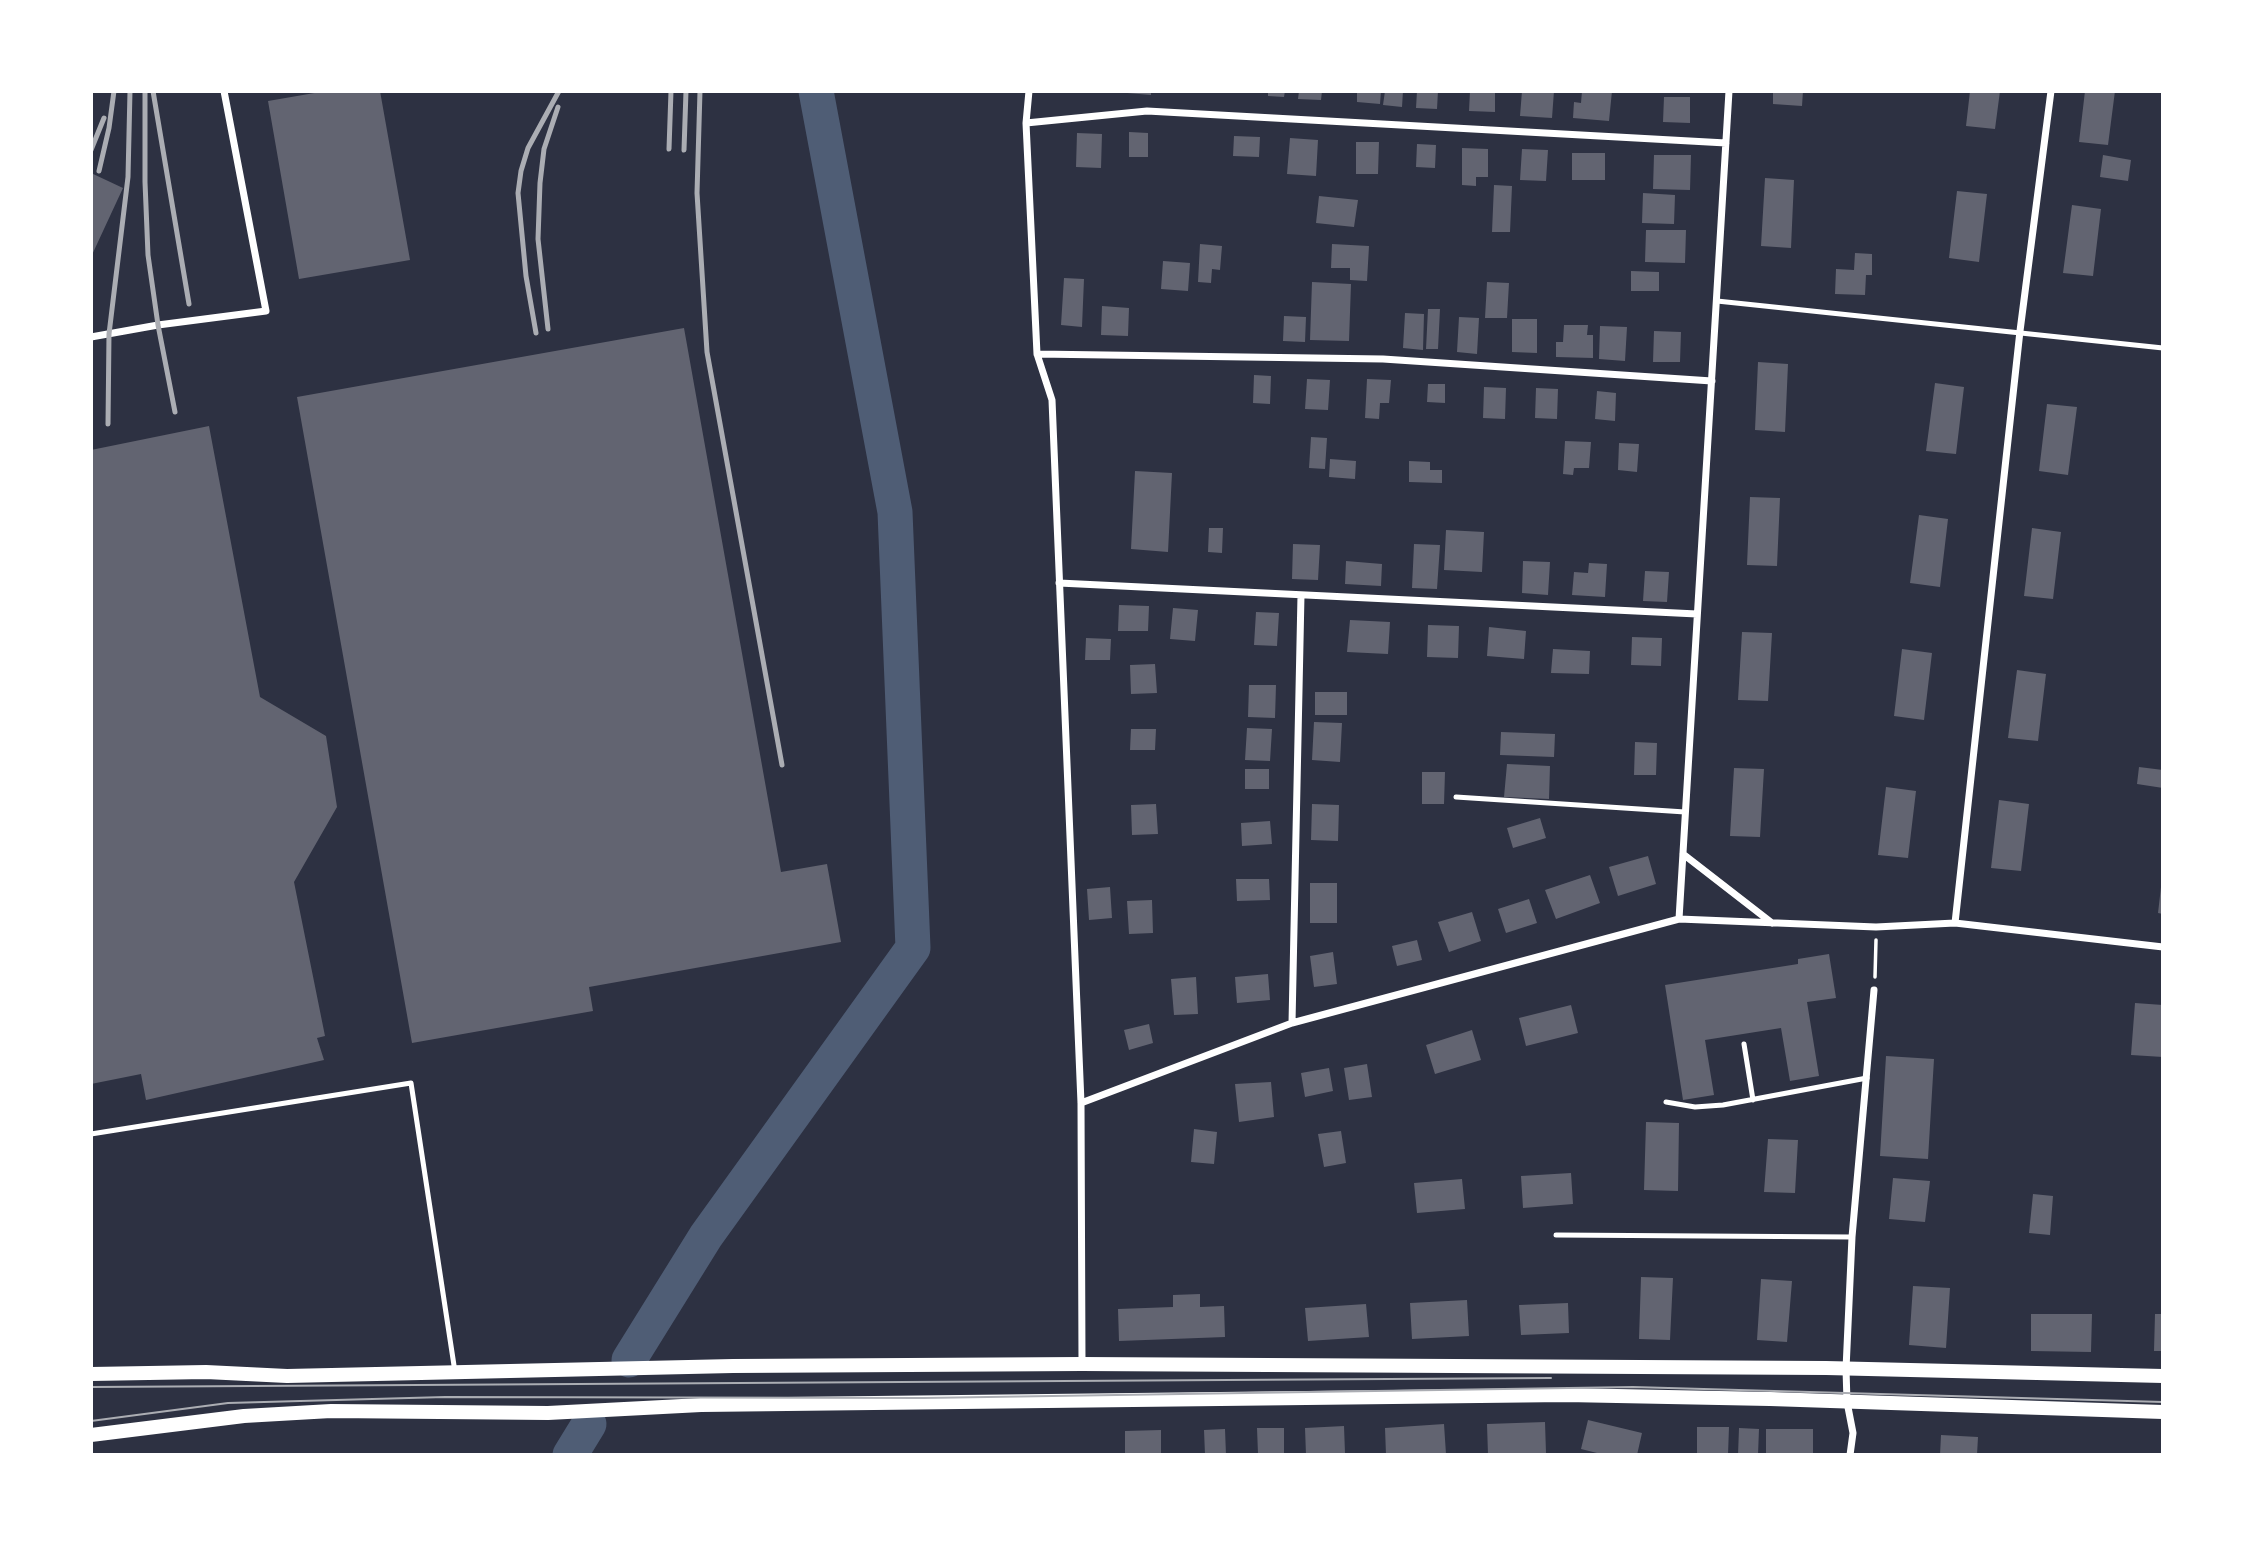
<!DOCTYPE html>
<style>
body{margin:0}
#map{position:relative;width:2254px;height:1546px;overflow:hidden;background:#2d3142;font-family:Commissioner,sans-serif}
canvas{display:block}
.frame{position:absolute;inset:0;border:93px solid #fff;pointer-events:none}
</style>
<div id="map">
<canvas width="2254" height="1546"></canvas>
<div class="frame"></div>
</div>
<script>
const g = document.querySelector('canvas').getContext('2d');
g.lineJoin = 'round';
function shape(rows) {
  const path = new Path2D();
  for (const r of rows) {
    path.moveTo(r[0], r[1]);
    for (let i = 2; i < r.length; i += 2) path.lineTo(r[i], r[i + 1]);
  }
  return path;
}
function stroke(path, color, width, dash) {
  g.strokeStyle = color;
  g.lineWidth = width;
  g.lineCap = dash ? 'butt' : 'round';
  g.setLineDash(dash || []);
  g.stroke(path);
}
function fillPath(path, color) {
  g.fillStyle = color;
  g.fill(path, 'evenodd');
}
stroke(shape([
 [629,1360,706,1236,913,948,895,512,816,91],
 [570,1455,589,1424]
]), '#4f5d75', 35);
fillPath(shape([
 [326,91,380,91,410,260,299,279,268,101],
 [1127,91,1151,91,1151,95,1127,93],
 [1268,91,1285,91,1284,97,1268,96],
 [1299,91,1322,91,1321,100,1298,99],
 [1357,91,1381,91,1380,104,1357,102],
 [1385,91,1403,91,1402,107,1383,105],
 [1417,91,1438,91,1437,109,1416,108],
 [1470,91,1495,91,1495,112,1469,111],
 [1522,91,1554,91,1552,118,1520,116],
 [1582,91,1612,91,1609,121,1573,118,1574,102,1581,103],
 [1773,91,1803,91,1802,106,1773,104],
 [1970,91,2000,91,1995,129,1966,126],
 [2085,91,2115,91,2108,145,2079,142],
 [1664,97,1690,97,1690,123,1663,122],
 [1129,132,1148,133,1148,157,1129,157],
 [1077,133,1102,134,1101,168,1076,167],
 [1234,136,1260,137,1259,157,1233,156],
 [1290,138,1318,140,1316,176,1287,174],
 [1356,142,1379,142,1378,174,1356,174],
 [1417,144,1436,145,1435,168,1416,167],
 [1462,148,1488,149,1488,177,1476,177,1476,186,1462,185],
 [1522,149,1548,150,1546,181,1520,180],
 [1572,153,1605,153,1605,180,1572,180],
 [1654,155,1691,155,1690,190,1653,189],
 [2103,155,2131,160,2128,181,2100,177],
 [91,173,123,188,91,257],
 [1765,178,1794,180,1791,248,1761,246],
 [1494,185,1512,186,1510,232,1492,232],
 [1957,191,1987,194,1979,262,1949,258],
 [1643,193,1675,195,1674,224,1642,223],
 [1319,196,1358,200,1354,227,1316,223],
 [2072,205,2101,209,2093,276,2063,273],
 [1646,230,1686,230,1685,263,1645,262],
 [1200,244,1222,246,1220,270,1212,269,1211,283,1198,282],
 [1332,244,1369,246,1367,281,1350,280,1350,268,1331,268],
 [1855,253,1872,254,1872,275,1866,275,1865,295,1835,294,1836,269,1854,270],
 [1163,261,1190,263,1188,291,1161,289],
 [1631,271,1659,272,1659,291,1631,291],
 [1064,278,1084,279,1082,327,1061,325],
 [1312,282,1351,284,1349,341,1310,340],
 [1487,282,1509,283,1507,318,1485,318],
 [1102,306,1129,308,1128,336,1101,335],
 [1428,309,1440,309,1438,349,1426,349],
 [1405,313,1424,314,1423,350,1403,348],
 [1284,316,1306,317,1305,342,1283,341],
 [1459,317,1479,318,1477,354,1457,352],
 [1512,319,1537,319,1537,353,1512,352],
 [1564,325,1588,325,1587,335,1593,335,1593,358,1556,357,1556,342,1563,342],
 [1600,326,1627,327,1625,361,1599,359],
 [684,328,781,872,827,864,841,942,589,987,593,1011,412,1043,297,397],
 [1654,331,1681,332,1680,362,1653,362],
 [1758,362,1788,364,1785,432,1755,430],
 [1254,375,1271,376,1270,404,1253,403],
 [1307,379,1330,380,1328,410,1305,409],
 [1367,379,1391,380,1389,403,1380,403,1379,419,1365,418],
 [1935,383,1964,387,1956,454,1926,451],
 [1428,384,1445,384,1445,403,1427,402],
 [1484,387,1506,388,1505,419,1483,418],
 [1536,388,1558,389,1557,419,1535,418],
 [1597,391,1616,393,1615,421,1595,419],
 [2047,404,2077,407,2068,475,2039,471],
 [209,426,260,697,326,736,337,807,294,882,325,1036,317,1038,324,1060,146,1100,141,1074,91,1084,91,450],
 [1311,437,1327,438,1325,469,1309,468],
 [1565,441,1591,442,1589,468,1574,468,1573,475,1563,474],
 [1619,443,1639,444,1637,472,1618,470],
 [1330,459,1356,461,1355,479,1329,477],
 [1409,461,1430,462,1430,470,1442,470,1442,483,1409,482],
 [1135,471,1172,473,1168,552,1131,549],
 [1750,497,1780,498,1777,566,1747,565],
 [1919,515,1948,519,1940,587,1910,583],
 [1209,528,1223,528,1222,553,1208,552],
 [2032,528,2061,532,2053,599,2024,596],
 [1446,530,1484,532,1482,572,1444,570],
 [1293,544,1320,545,1318,580,1292,579],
 [1414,544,1440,545,1437,589,1412,588],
 [1346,561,1382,564,1381,586,1345,584],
 [1523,561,1550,562,1548,595,1522,593],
 [1589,563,1607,564,1605,597,1572,595,1574,572,1588,573],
 [1645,571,1669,572,1667,602,1643,601],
 [1119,605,1149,606,1148,631,1118,631],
 [1173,608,1198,610,1195,641,1170,639],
 [1256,612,1279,613,1277,646,1254,645],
 [1350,620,1390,622,1388,654,1347,652],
 [1428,625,1459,626,1458,658,1427,657],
 [1489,627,1526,631,1524,659,1487,656],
 [1742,632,1772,633,1768,701,1738,700],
 [1632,637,1662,638,1661,666,1631,665],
 [1086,638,1111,639,1110,660,1085,660],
 [1553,649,1590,651,1589,674,1551,673],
 [1902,649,1932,653,1924,720,1894,716],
 [1155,664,1157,693,1131,694,1130,665],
 [2017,670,2046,674,2038,741,2008,738],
 [1249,685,1276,685,1275,718,1248,717],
 [1315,692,1347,692,1347,715,1315,715],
 [1314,722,1342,723,1340,762,1312,760],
 [1247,728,1272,729,1270,761,1245,760],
 [1131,729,1156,729,1155,750,1130,750],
 [1501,732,1555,734,1554,757,1500,755],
 [1635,742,1657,743,1656,775,1634,775],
 [1507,764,1550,766,1549,799,1504,797],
 [2139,767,2163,770,2163,788,2137,784],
 [1734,768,1764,769,1760,837,1730,836],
 [1245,769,1269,769,1269,789,1245,789],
 [1422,772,1445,772,1444,804,1422,804],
 [1886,787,1916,791,1908,858,1878,855],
 [1999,800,2029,804,2021,871,1991,868],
 [1156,804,1158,834,1132,835,1131,805],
 [1312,804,1339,805,1338,841,1311,840],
 [1540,818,1546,838,1513,848,1507,828],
 [1270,821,1272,844,1242,846,1241,823],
 [1648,856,1656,884,1618,896,1609,867],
 [1590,875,1600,903,1556,919,1545,890],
 [1236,879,1269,879,1270,900,1237,901],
 [1310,883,1337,883,1337,923,1310,923],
 [1110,887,1112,918,1089,920,1087,889],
 [2161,887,2163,887,2163,914,2158,913],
 [1529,899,1537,923,1506,933,1498,909],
 [1152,900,1153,933,1129,934,1127,901],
 [1472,912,1481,941,1449,952,1438,922],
 [1417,940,1422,960,1397,966,1392,946],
 [1333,952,1337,984,1314,987,1310,956],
 [1829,954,1836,998,1807,1002,1819,1076,1790,1081,1781,1028,1705,1040,1714,1095,1683,1100,1665,985,1798,964,1798,959],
 [1268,974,1270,1000,1237,1003,1235,977],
 [1196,977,1198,1014,1174,1015,1171,979],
 [2135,1003,2163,1005,2163,1057,2131,1055],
 [1571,1005,1578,1033,1526,1046,1519,1018],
 [1149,1024,1153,1043,1129,1050,1124,1030],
 [1472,1030,1481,1060,1435,1074,1426,1045],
 [1886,1056,1934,1059,1928,1159,1880,1156],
 [1367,1064,1372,1097,1349,1100,1344,1068],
 [1329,1068,1333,1091,1305,1097,1301,1073],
 [1271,1082,1274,1117,1239,1122,1235,1084],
 [1646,1122,1679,1123,1678,1191,1644,1190],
 [1194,1129,1217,1132,1214,1164,1191,1162],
 [1341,1131,1346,1163,1324,1167,1318,1134],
 [1768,1139,1798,1140,1795,1193,1764,1192],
 [1571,1173,1573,1204,1523,1208,1521,1176],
 [1893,1178,1930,1181,1925,1222,1889,1219],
 [1462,1179,1465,1209,1417,1213,1414,1183],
 [2033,1194,2053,1196,2050,1235,2029,1233],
 [1641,1277,1673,1278,1670,1340,1639,1339],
 [1761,1279,1792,1281,1787,1342,1757,1340],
 [1913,1286,1950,1288,1946,1348,1909,1345],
 [1200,1294,1200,1307,1224,1306,1225,1337,1119,1341,1118,1309,1173,1307,1173,1295],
 [1467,1300,1469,1336,1412,1339,1410,1303],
 [1568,1303,1569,1333,1521,1335,1519,1305],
 [1366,1304,1369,1337,1308,1341,1305,1308],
 [2031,1314,2092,1314,2091,1352,2031,1351],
 [2155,1314,2163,1314,2163,1351,2154,1351],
 [1588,1420,1642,1433,1637,1455,1605,1455,1581,1449],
 [1545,1422,1546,1453,1488,1455,1487,1424],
 [1444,1424,1446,1454,1386,1455,1385,1428],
 [1344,1426,1345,1453,1306,1455,1305,1428],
 [1697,1427,1729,1427,1728,1455,1697,1455],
 [1257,1428,1284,1428,1284,1454,1258,1454],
 [1739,1428,1759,1429,1758,1455,1738,1455],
 [1225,1429,1226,1455,1205,1455,1204,1430],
 [1766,1429,1813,1429,1813,1455,1766,1455],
 [1161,1430,1161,1453,1125,1454,1125,1431],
 [1941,1435,1978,1437,1977,1455,1940,1455]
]), '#626471');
stroke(shape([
 [1875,977,1876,940]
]), '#fff', 3.5);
stroke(shape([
 [1717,301,2163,348],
 [1456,797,1685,812],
 [1744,1044,1753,1100],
 [1666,1102,1695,1107,1723,1105,1867,1078],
 [91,1134,411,1083,455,1372],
 [1556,1235,1852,1237]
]), '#fff', 5);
stroke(shape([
 [1029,91,1026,123,1037,354,1052,400,1081,1103,1082,1364],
 [1026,123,1147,111,1726,143],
 [91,337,158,325,266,311,224,91],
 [1037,354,1383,359,1712,381],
 [1059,583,1697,614],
 [1683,854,1772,923],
 [1679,919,1729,91],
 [1955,923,2020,331,2051,91],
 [1292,1023,1301,595],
 [1081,1103,1292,1023,1679,919,1876,927,1955,923,2163,947],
 [1850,1455,1853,1433,1847,1402,1846,1369,1852,1237,1874,990]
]), '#fff', 7);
stroke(shape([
 [91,1374,206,1372,287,1376,733,1366,1082,1364,1826,1368,2163,1376],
 [91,1435,244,1416,331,1411,548,1413,701,1405,1566,1395,1770,1399,2163,1412]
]), '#fff', 14);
stroke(shape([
 [91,1387,1551,1378],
 [91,1421,228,1403,445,1397,923,1398,1633,1387,2163,1402]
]), '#abadb3', 2);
stroke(shape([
 [145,91,145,182,148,255,158,325,175,412],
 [153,91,189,304],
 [700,91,697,193,707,352,782,765],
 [669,149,671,91],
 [91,150,104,118],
 [684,150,686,91],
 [99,171,109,128,114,91],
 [548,329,538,239,540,183,544,149,558,107],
 [536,333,526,276,518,193,521,171,528,148,559,91],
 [108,424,109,334,128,177,130,91]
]), '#abadb3', 5);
</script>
